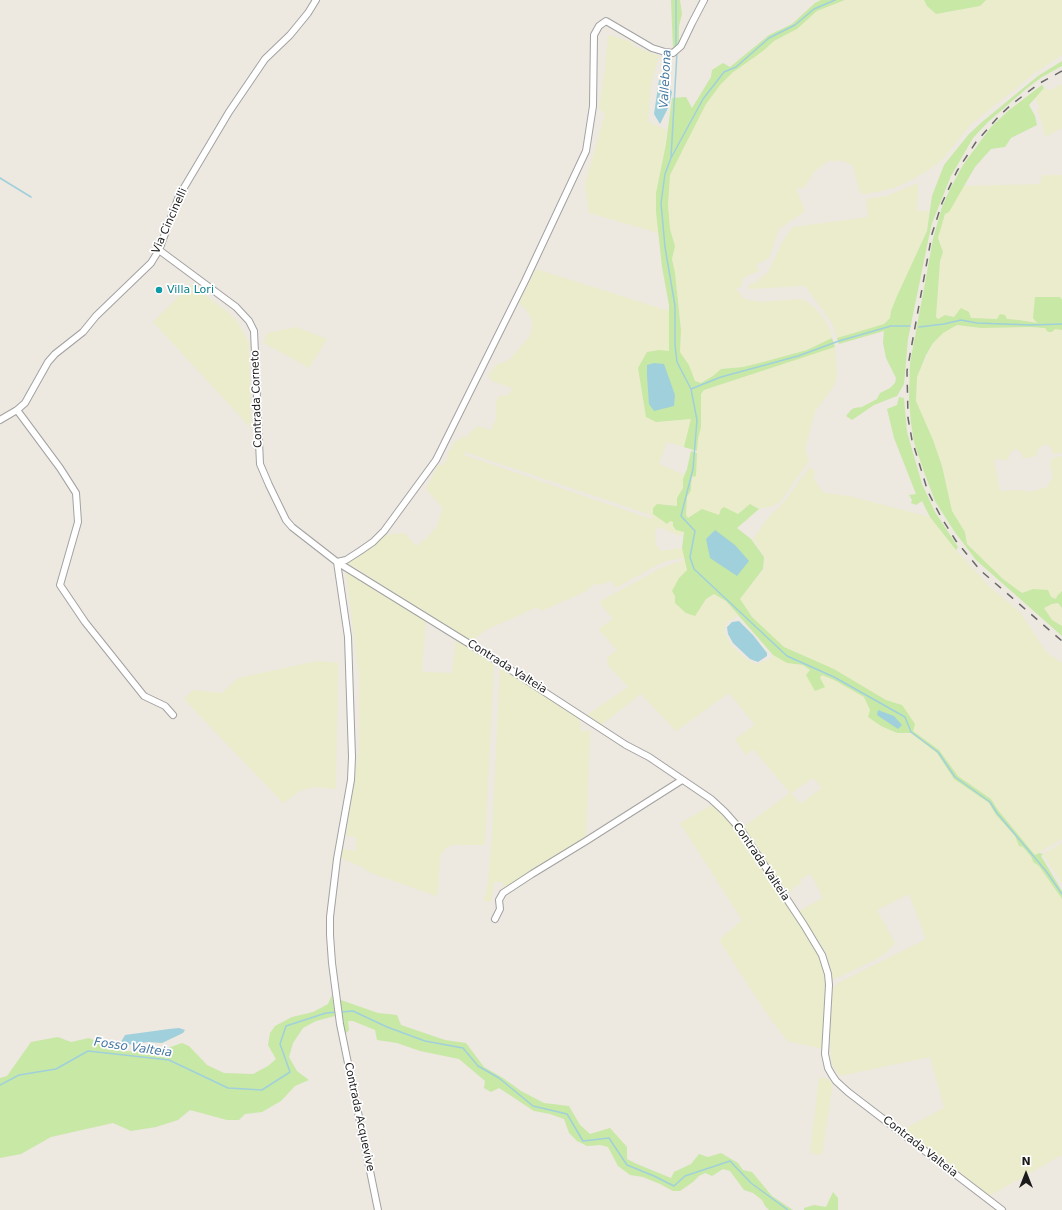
<!DOCTYPE html>
<style>
body{margin:0}
#map{position:relative;width:1062px;height:1210px;overflow:hidden;background:#ede8e0;font-family:"DejaVu Sans",sans-serif}
canvas{display:block}
.north{position:absolute;left:1006px;top:1154px;width:40px;height:40px;-webkit-text-stroke:3px #fff;paint-order:stroke;rotate:0deg;font-size:11px;font-weight:700;line-height:16px;text-align:center;color:#1b1b1b}
.north::after{content:'';display:block;margin:auto;width:14px;height:18px;background:#1b1b1b;clip-path:polygon(50% 0,100% 100%,50% 72%,0 100%)}
</style>
<div id="map">
<canvas width="1062" height="1210"></canvas>
<div class="north">N</div>
</div>
<script>
const g = document.querySelector('canvas').getContext('2d');
g.lineJoin = 'round';
function fillPath(path, color) {
  g.fillStyle = color;
  g.fill(path, 'evenodd');
}
function shape(rows) {
  const path = new Path2D();
  for (const r of rows) {
    path.moveTo(r[0], r[1]);
    for (let i = 2; i < r.length; i += 2) path.lineTo(r[i], r[i + 1]);
  }
  return path;
}
function stroke(path, color, width, dash) {
  g.strokeStyle = color;
  g.lineWidth = width;
  g.lineCap = dash ? 'butt' : 'round';
  g.setLineDash(dash || []);
  g.stroke(path);
}
function write(font, color, halo, rows, align = 'center') {
  g.font = font + ' "DejaVu Sans",sans-serif';
  g.lineWidth = 3.5;
  g.setLineDash([]);
  g.textBaseline = 'middle';
  g.strokeStyle = halo;
  g.fillStyle = color;
  for (const [text, x, y, turn = 0] of rows) {
    g.save();
    g.translate(x, y);
    g.rotate((+turn || 0) * Math.PI / 180);
    g.textAlign = isNaN(turn) ? turn : align;
    if (halo) g.strokeText(text, 0, 0);
    g.fillText(text, 0, 0);
    g.restore();
  }
}
fillPath(shape([
 [845,0,924,0,927,6,936,14,980,6,986,0,1062,0,1062,55,1036,72,970,125,942,160,930,169,913,179,897,187,882,191,865,194,860,193,853,166,844,161,828,161,814,172,804,188,796,188,805,211,779,229,769,258,756,265,759,271,743,278,741,287,736,288,744,299,760,302,800,299,806,301,814,307,825,320,830,330,832,338,807,350,763,362,743,367,721,369,713,376,701,383,695,381,689,365,680,352,681,330,675,273,672,259,675,246,670,229,668,205,670,175,706,104,721,84,732,73,763,51,774,41,797,29,817,11],
 [608,35,632,42,633,46,659,56,651,84,648,122,667,130,666,144,656,193,656,212,658,233,589,213,585,184,605,114,599,108,605,71],
 [1062,84,1062,128,1045,137,1041,120,1037,110,1040,108,1035,98,1044,88,1051,90],
 [1042,175,1062,175,1062,300,1060,297,1038,323,1019,320,971,318,945,315,938,319,936,318,940,261,943,252,938,238,945,214,964,186,1040,184],
 [918,183,917,211,929,211,927,231,897,296,891,311,890,318,884,324,837,338,832,323,805,286,749,289,748,286,756,282,768,272,783,241,793,227,868,217,866,199,886,196],
 [536,269,669,311,669,352,659,350,647,352,646,417,656,422,692,419,684,447,667,442,659,464,685,475,683,479,683,488,677,498,677,506,663,504,653,508,653,514,667,524,670,521,673,522,684,532,680,536,659,527,655,531,656,545,661,551,682,548,684,558,671,560,659,564,616,588,611,581,599,585,594,584,585,592,541,611,537,607,509,620,489,628,471,641,346,562,384,535,405,533,416,546,427,538,437,526,443,508,426,489,438,465,443,465,447,459,448,452,452,448,454,443,462,437,465,438,477,426,491,430,496,419,496,402,499,396,509,395,512,388,491,381,489,374,496,365,509,360,530,336,533,322,527,311,519,303],
 [465,452,651,515,651,519,464,455],
 [191,285,225,310,237,321,249,343,251,428,153,322],
 [957,325,981,328,1030,327,1045,328,1052,332,1055,329,1062,330,1062,453,1053,454,1050,446,1045,444,1038,449,1036,456,1023,459,1022,453,1016,449,1011,451,1008,459,1004,461,999,458,994,461,1000,491,1022,490,1030,492,1047,487,1053,477,1050,464,1052,458,1062,456,1062,591,1056,599,1033,589,1022,593,1003,579,967,544,965,532,952,511,942,466,933,440,916,402,917,377,933,343,943,333],
 [296,327,327,339,309,368,264,343,267,333],
 [835,347,837,376,834,386,816,410,811,426,805,449,809,461,780,502,773,506,759,509,750,504,738,514,688,518,686,515,687,497,691,490,691,484,693,477,696,475,698,439,701,427,701,394,704,390],
 [810,467,815,471,814,479,818,486,825,493,849,496,930,517,956,550,990,587,1021,613,1046,652,1062,663,1062,839,1035,855,998,810,991,799,958,776,939,750,913,731,902,705,886,700,834,669,784,647,752,617,740,599,764,569,765,557,753,539,768,518,783,503],
 [684,560,687,570,679,578,706,599,714,594,726,601,738,616,727,622,724,631,732,646,745,658,756,664,769,660,773,655,787,663,803,665,820,678,822,675,834,680,864,697,870,710,868,717,881,726,897,733,910,734,911,733,937,753,954,779,989,803,996,815,1015,836,1019,846,1023,847,1032,858,1033,862,1039,866,1062,899,1062,1155,989,1196,907,1132,908,1127,944,1108,930,1057,840,1076,835,1070,831,1060,830,1032,833,988,838,983,926,939,909,894,877,910,895,943,885,954,873,961,833,980,829,961,825,951,799,911,823,898,811,874,801,879,801,884,795,886,791,892,786,892,742,828,790,793,753,749,745,755,735,739,755,725,729,693,676,731,641,694,601,725,587,715,628,687,607,664,607,658,617,650,598,629,613,619,599,602,661,568],
 [813,778,822,788,800,804,791,793],
 [346,572,426,621,422,672,452,673,456,639,493,662,494,666,485,844,481,845,451,845,445,849,440,857,438,892,436,896,371,873,362,867,341,858,342,849,356,851,356,837,346,836,359,751,359,676],
 [1058,603,1062,608,1062,626,1052,620,1044,608,1052,604],
 [317,661,338,663,336,789,314,787,300,791,283,803,184,699,193,690,222,693,238,678],
 [500,666,576,716,580,722,581,731,590,731,586,840,503,890,503,882,494,882,491,902,484,901,488,884,492,833],
 [714,804,739,831,819,955,824,972,826,987,823,1049,787,1041,765,1011,719,940,742,920,680,823],
 [1062,843,1062,884,1043,854],
 [819,1077,827,1079,833,1083,822,1155,810,1153]
]), '#ebeccb');
fillPath(shape([
 [671,0,680,0,682,14,679,26,679,44,673,49],
 [821,0,845,0,817,11,797,29,774,41,763,51,732,73,721,84,706,104,670,175,668,205,670,229,675,246,672,259,675,273,681,330,680,352,689,365,695,381,701,383,713,376,721,369,743,367,763,362,807,350,832,338,835,347,704,390,701,394,701,427,698,439,697,451,684,447,691,419,656,422,646,417,638,368,647,352,659,350,669,351,669,305,662,267,656,212,656,193,666,144,672,98,686,97,692,108,711,77,712,70,723,63,730,67,769,35,792,24,815,3],
 [924,0,986,0,980,6,936,14,927,6],
 [1062,61,1062,66,1042,77,1026,89,988,122,973,138,951,176,932,223,928,241,908,339,904,384,897,396,874,405,852,420,846,416,851,410,854,408,862,407,877,399,880,393,890,388,895,383,896,378,886,358,883,343,884,331,839,344,837,338,884,324,890,318,891,311,897,296,927,231,932,196,944,165,969,134,982,122,1038,76],
 [1042,85,1044,88,1029,105,1035,116,1037,125,1011,138,1005,147,991,149,975,167,949,212,945,214,938,238,943,252,940,261,936,317,938,319,945,315,954,317,961,308,969,312,971,318,997,319,1000,314,1005,315,1007,319,1019,320,1037,323,1033,318,1035,297,1060,297,1062,300,1062,330,1055,329,1052,332,1048,332,1045,328,1030,327,981,328,957,325,943,333,933,343,926,355,917,377,916,401,933,440,942,466,952,511,965,532,967,544,1003,579,1022,593,1033,589,1048,590,1051,597,1056,599,1057,596,1062,591,1062,608,1058,603,1052,604,1044,608,1052,620,1062,626,1062,636,976,560,954,531,935,501,923,469,914,442,911,423,909,399,910,363,923,294,933,239,942,207,950,189,963,165,991,127,1008,111],
 [899,397,904,398,907,432,922,484,935,512,958,547,956,550,930,517,922,501,916,505,911,503,912,500,909,495,916,494,894,438,887,409,897,405],
 [691,451,697,453,696,476,692,477,691,484,691,490,687,497,686,515,688,518,702,509,719,515,721,509,724,507,738,514,750,504,759,509,737,528,751,539,764,557,763,569,740,599,752,617,784,647,834,669,886,700,902,705,915,724,913,731,939,750,958,776,991,799,998,810,1035,855,1039,853,1043,854,1041,856,1062,891,1062,899,1039,866,1033,862,1032,858,1023,847,1019,846,1015,836,996,815,989,803,954,779,937,753,911,733,897,733,881,726,868,717,870,710,864,697,834,680,822,675,820,678,825,687,815,691,806,675,810,670,803,665,787,663,773,655,726,601,714,594,706,599,695,616,686,613,675,603,675,596,672,591,679,578,687,570,682,548,684,532,676,530,673,526,673,522,670,521,667,524,653,514,653,508,657,504,677,506,677,498,683,488,683,479,687,469],
 [332,995,335,1016,316,1021,303,1028,293,1043,289,1057,297,1071,309,1080,295,1086,281,1101,262,1112,245,1114,239,1120,227,1120,190,1110,178,1120,156,1127,131,1131,113,1123,51,1137,21,1154,0,1158,0,1078,7,1076,31,1042,58,1037,71,1042,89,1038,121,1051,157,1052,182,1043,189,1046,207,1065,224,1073,253,1074,268,1066,276,1059,268,1045,270,1033,275,1026,292,1017,313,1012,328,1004],
 [338,999,378,1013,397,1015,401,1025,445,1040,466,1043,484,1067,503,1078,521,1091,544,1103,569,1106,580,1125,590,1134,610,1128,627,1147,627,1159,637,1164,671,1178,674,1172,691,1164,699,1154,708,1157,721,1153,738,1163,743,1170,752,1172,772,1196,793,1210,769,1210,765,1206,762,1200,753,1193,744,1190,730,1171,723,1169,712,1176,705,1173,699,1176,693,1182,680,1191,673,1191,660,1184,643,1177,630,1175,618,1166,608,1147,600,1145,587,1146,577,1141,569,1133,564,1119,550,1114,534,1111,499,1088,491,1092,484,1088,485,1081,459,1059,420,1051,397,1043,377,1040,375,1030,353,1021,348,1021,349,1030,344,1035],
 [833,1192,838,1198,838,1210,804,1210,804,1208,814,1205,826,1207]
]), '#c8e8a5');
fillPath(shape([
 [659,80,666,80,672,92,669,106,660,124,654,114],
 [654,363,664,364,675,395,674,406,654,411,649,404,647,376,647,365],
 [715,530,735,545,749,561,737,576,710,558,706,539],
 [739,621,753,635,767,653,767,656,758,662,750,659,733,643,728,634,727,627,732,622],
 [878,710,894,716,902,725,898,729,877,715],
 [179,1028,185,1030,183,1033,162,1043,148,1042,126,1045,121,1042,125,1035,169,1029]
]), '#a0d0db');
stroke(shape([
 [676,0,676,48],
 [835,0,814,9,795,25,769,38,736,67,724,72,703,99,671,158,665,174,661,203,665,247,675,306,675,345,677,362,691,389,697,420,693,469,681,516,695,531,690,557,694,569,787,656,834,677,905,717,911,732,938,752,955,777,990,802,997,813,1046,871,1062,894],
 [671,158,677,52],
 [0,178,31,197],
 [919,327,944,324,961,320,977,323,1031,325,1062,324],
 [691,389,721,377,798,356,839,341,891,326,910,326],
 [341,1012,353,1011,387,1027,425,1041,463,1048,478,1066,499,1078,533,1106,567,1114,583,1141,609,1138,627,1165,654,1176,674,1186,685,1176,730,1161,751,1183,788,1210],
 [0,1085,19,1075,56,1069,88,1051,169,1060,228,1088,262,1090,290,1072,280,1044,286,1026,326,1013,337,1012]
]), '#a0d0db', 1.5);
const minor = shape([
 [159,250,236,307,249,321,254,331,260,464,269,485,286,520,292,527,337,562,497,661,626,745,649,757,711,799,725,812,741,830,804,925,822,955,828,974,829,985,825,1054,828,1068,832,1075,836,1081,848,1092,1002,1210],
 [17,410,60,468,76,493,78,522,60,585,85,622,144,696,165,706,173,715],
 [0,420,17,410,25,403,48,362,55,354,83,332,96,316,151,263,159,250,179,196,229,112,265,59,290,35,308,13,316,0],
 [495,919,500,909,499,900,503,893,532,874,586,841,682,780],
 [378,1210,340,1024,332,963,330,935,330,917,337,859,351,780,352,757,348,637,337,562,346,560,360,551,373,542,384,531,436,460,525,281,586,151,593,106,594,35,599,26,606,21,652,48,665,52,673,53,681,46,692,23,704,0]
]);
stroke(minor, '#a2a2a2', 8);
stroke(minor, '#fff', 6);
stroke(shape([
 [1062,71,1040,83,1012,104,999,116,976,142,957,171,942,203,932,234,907,371,908,418,912,440,928,492,941,517,956,541,980,570,1062,641]
]), '#696969', 1.5, [8, 8]);
for (const [x, y, r, color] of [
 [159,290,4,"#0f9aa8"]
]) {
  const dot = new Path2D();
  dot.arc(x, y, r, 0, 2 * Math.PI);
  g.fillStyle = color;
  g.fill(dot);
  stroke(dot, '#fff', 1.5);
}
write('11px', '#1b1b1b', '#fff', [
 ["Via Cincinelli",170,221,-66],
 ["Contrada Corneto",257,399,-92],
 ["Contrada Valteia",507,667,32],
 ["Contrada Valteia",761,862,56],
 ["Contrada Acquevive",359,1117,78],
 ["Contrada Valteia",920,1147,38]
]);
write('11px', '#0d838f', '#fff', [
 ["Villa Lori",167,290]
], 'left');
write('italic 12px', '#4678a1', '#fff', [
 ["Vallebona",666,79,-87],
 ["Fosso Valteia",133,1048,8]
]);
</script>
